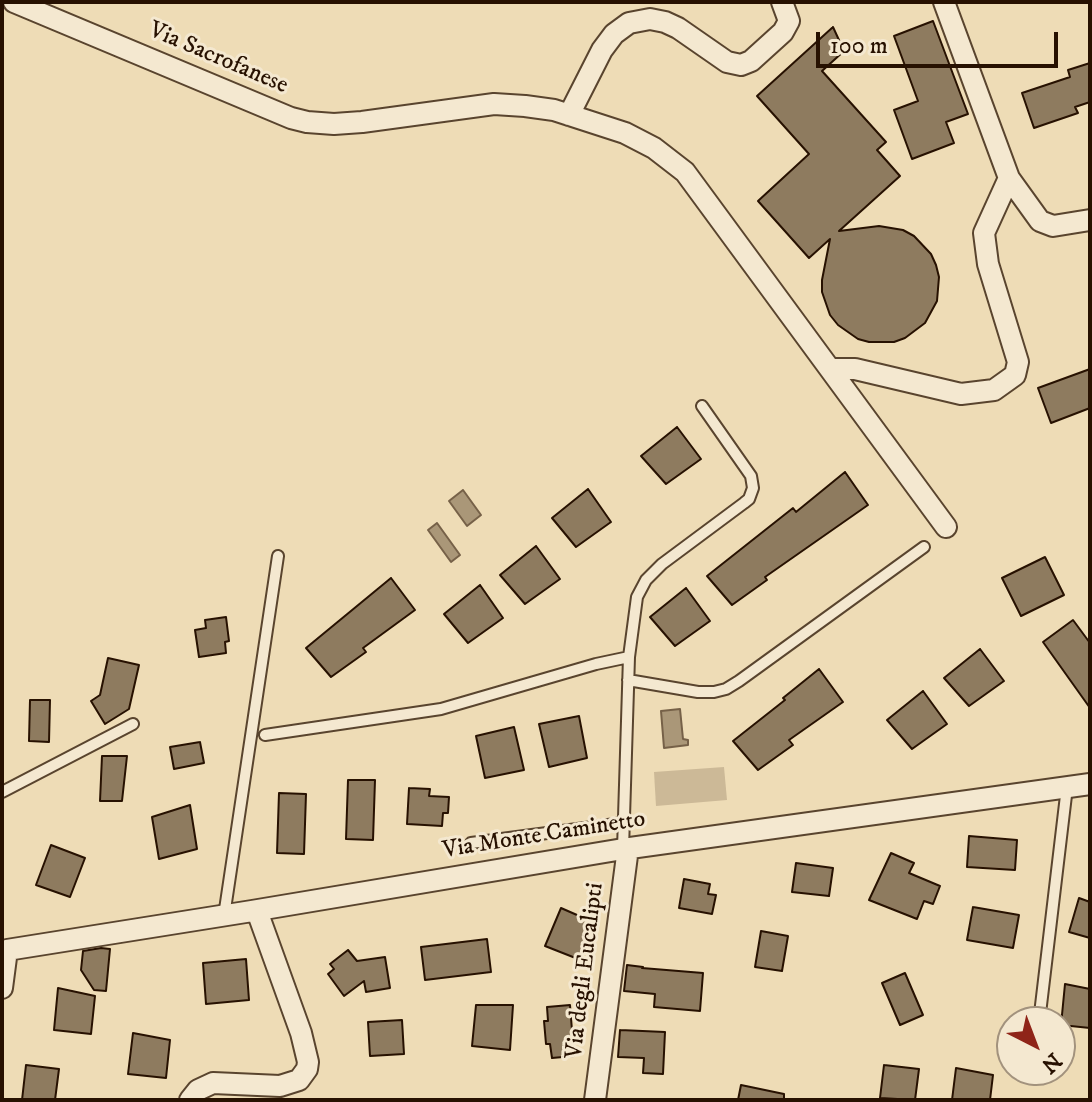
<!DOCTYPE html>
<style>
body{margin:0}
#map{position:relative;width:1092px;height:1102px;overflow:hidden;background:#eedcb6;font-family:"IM FELL DW Pica",serif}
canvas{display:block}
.frame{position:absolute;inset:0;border:4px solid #271101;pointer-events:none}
.north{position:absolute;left:996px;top:1006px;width:80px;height:80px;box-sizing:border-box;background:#f4e8d0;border:2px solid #a2927d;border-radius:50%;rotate:138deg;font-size:22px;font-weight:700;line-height:32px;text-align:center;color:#271101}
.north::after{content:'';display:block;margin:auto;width:28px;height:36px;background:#8f2418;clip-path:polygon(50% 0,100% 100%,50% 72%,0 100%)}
.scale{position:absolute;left:816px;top:32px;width:242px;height:36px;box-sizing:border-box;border:4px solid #271101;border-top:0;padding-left:10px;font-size:24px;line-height:28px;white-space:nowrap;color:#271101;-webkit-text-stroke:6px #f4e8d0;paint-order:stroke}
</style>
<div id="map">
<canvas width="1092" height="1102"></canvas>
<div class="frame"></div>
<div class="north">N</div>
<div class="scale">100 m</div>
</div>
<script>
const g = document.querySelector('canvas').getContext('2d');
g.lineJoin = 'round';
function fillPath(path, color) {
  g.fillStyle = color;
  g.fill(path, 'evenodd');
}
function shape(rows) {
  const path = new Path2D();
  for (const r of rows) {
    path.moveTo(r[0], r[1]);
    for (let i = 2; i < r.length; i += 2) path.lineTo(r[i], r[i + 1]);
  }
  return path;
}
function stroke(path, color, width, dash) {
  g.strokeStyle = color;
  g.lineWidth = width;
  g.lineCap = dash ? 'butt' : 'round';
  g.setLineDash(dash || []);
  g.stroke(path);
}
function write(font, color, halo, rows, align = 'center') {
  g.font = font + ' "IM FELL DW Pica",serif';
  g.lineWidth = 6;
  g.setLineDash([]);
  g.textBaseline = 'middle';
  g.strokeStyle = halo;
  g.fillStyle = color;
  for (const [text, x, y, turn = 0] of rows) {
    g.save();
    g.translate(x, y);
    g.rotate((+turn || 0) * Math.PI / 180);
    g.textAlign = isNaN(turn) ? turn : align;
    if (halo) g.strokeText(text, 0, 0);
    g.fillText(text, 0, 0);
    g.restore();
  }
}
fillPath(shape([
 [724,767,727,800,656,806,654,772]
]), '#ccb997');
const water = shape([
 [463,490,481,515,467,526,449,501,463,490],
 [437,523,460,555,451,562,428,530,437,523],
 [680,709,683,739,688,740,688,745,664,748,661,711,680,709]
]);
fillPath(water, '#aa9778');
stroke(water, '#766148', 2);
const building = shape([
 [933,21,968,114,946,122,954,143,912,159,894,110,918,101,894,36,933,21],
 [833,27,844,51,822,71,886,142,877,150,900,176,839,231,879,226,903,230,914,236,931,254,936,265,939,277,937,301,925,323,905,338,894,342,869,342,858,339,838,325,830,315,822,292,822,280,830,239,809,258,758,201,809,154,757,96,833,27],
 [1090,63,1090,102,1075,107,1078,113,1034,128,1022,93,1070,77,1068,70,1090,63],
 [1090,369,1090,408,1051,423,1038,388,1090,369],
 [677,427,701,459,666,484,641,456,677,427],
 [845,472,868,505,765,577,767,580,732,605,707,576,793,508,796,512,845,472],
 [588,489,611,522,576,547,552,518,588,489],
 [536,546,560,579,525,604,500,575,536,546],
 [1045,557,1064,595,1021,616,1002,578,1045,557],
 [391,578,415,610,363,648,366,652,331,677,306,648,391,578],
 [480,585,503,618,468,643,444,614,480,585],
 [686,588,710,621,675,646,650,617,686,588],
 [226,617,229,641,225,642,226,653,199,657,195,630,206,628,205,620,226,617],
 [1073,620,1090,643,1090,708,1043,642,1073,620],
 [980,649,1004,681,969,706,944,678,980,649],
 [108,658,139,665,129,709,105,724,91,701,100,695,108,658],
 [819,669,843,702,789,740,793,745,758,770,733,741,785,700,783,698,819,669],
 [923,691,947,724,912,749,887,720,923,691],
 [30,700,50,700,49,742,29,741,30,700],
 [579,716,587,758,549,767,539,724,579,716],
 [514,727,524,770,485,778,476,736,514,727],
 [200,742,204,763,174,769,170,747,200,742],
 [102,756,127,756,122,801,100,801,102,756],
 [348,780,375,780,373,840,346,839,348,780],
 [409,788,430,789,429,796,449,797,448,813,443,813,442,826,407,824,409,788],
 [279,793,306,794,304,854,277,853,279,793],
 [190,805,197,849,159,859,152,817,190,805],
 [969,836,1017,840,1015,870,967,867,969,836],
 [51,845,85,858,70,897,36,885,51,845],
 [891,853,914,863,909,873,940,886,933,904,924,901,917,919,869,900,891,853],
 [796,863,833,868,829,896,792,892,796,863],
 [684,879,710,884,708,894,716,895,712,914,679,908,684,879],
 [1079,898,1090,902,1090,938,1069,932,1079,898],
 [973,907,1019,915,1013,948,967,940,973,907],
 [561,908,593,922,578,959,545,946,561,908],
 [761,931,788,936,782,971,755,967,761,931],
 [487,939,491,972,425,980,421,947,487,939],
 [101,948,110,949,106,991,94,990,81,970,83,951,101,948],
 [348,950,357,961,385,957,390,988,366,992,364,981,344,996,328,974,334,969,330,964,348,950],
 [246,959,249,1000,206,1004,203,963,246,959],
 [627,965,643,967,642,968,703,973,700,1011,654,1007,655,994,624,991,627,965],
 [905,973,923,1015,900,1025,882,983,905,973],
 [1065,984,1090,989,1090,1028,1061,1025,1065,984],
 [58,988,95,996,91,1034,54,1030,58,988],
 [476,1005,513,1005,510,1050,472,1046,476,1005],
 [570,1005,574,1056,552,1058,550,1044,546,1044,544,1021,548,1021,547,1007,570,1005],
 [402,1020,404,1054,370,1056,368,1022,402,1020],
 [620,1030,665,1032,663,1074,643,1073,644,1058,618,1057,620,1030],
 [133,1033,170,1040,166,1078,128,1074,133,1033],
 [26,1065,59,1069,55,1100,22,1100,26,1065],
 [884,1065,919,1069,915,1100,880,1098,884,1065],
 [956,1068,993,1075,990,1100,952,1100,956,1068],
 [741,1085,784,1094,784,1100,738,1100,741,1085]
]);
fillPath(building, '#8e7b5f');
stroke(building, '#271101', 2);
const service = shape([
 [628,680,698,692,714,692,726,689,739,681,924,547],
 [265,735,441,709,596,664,629,657],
 [2,792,133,724],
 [471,843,623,823],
 [623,849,629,657,637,597,646,580,662,564,744,503,749,499,753,488,751,476,702,406],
 [224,916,278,556],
 [1039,1022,1067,787],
 [1033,1074,1034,1070]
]);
const minor = shape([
 [14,2,291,118,307,122,334,124,362,122,494,104,525,106,554,110,625,133,654,148,685,172,946,527],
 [944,2,1009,178],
 [569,115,602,50,614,34,629,23,650,19,665,22,678,28,727,62,741,65,751,61,783,32,789,21,782,2],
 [830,369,855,369,961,394,994,390,1015,375,1018,362,988,264,984,233,1009,178,1040,221,1053,226,1090,220],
 [2,988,7,950,252,911,623,849,1090,784],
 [190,1100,198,1090,213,1083,280,1086,299,1080,307,1069,308,1062,301,1033,257,911],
 [595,1100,628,848]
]);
stroke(service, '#59442e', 14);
stroke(minor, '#59442e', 24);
stroke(service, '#f4e8d0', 10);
stroke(minor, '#f4e8d0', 20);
write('24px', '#271101', '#f4e8d0', [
 ["Via Sacrofanese",218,59,23],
 ["Via Monte Caminetto",544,836,-9],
 ["Via degli Eucalipti",586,971,-83]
]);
</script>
